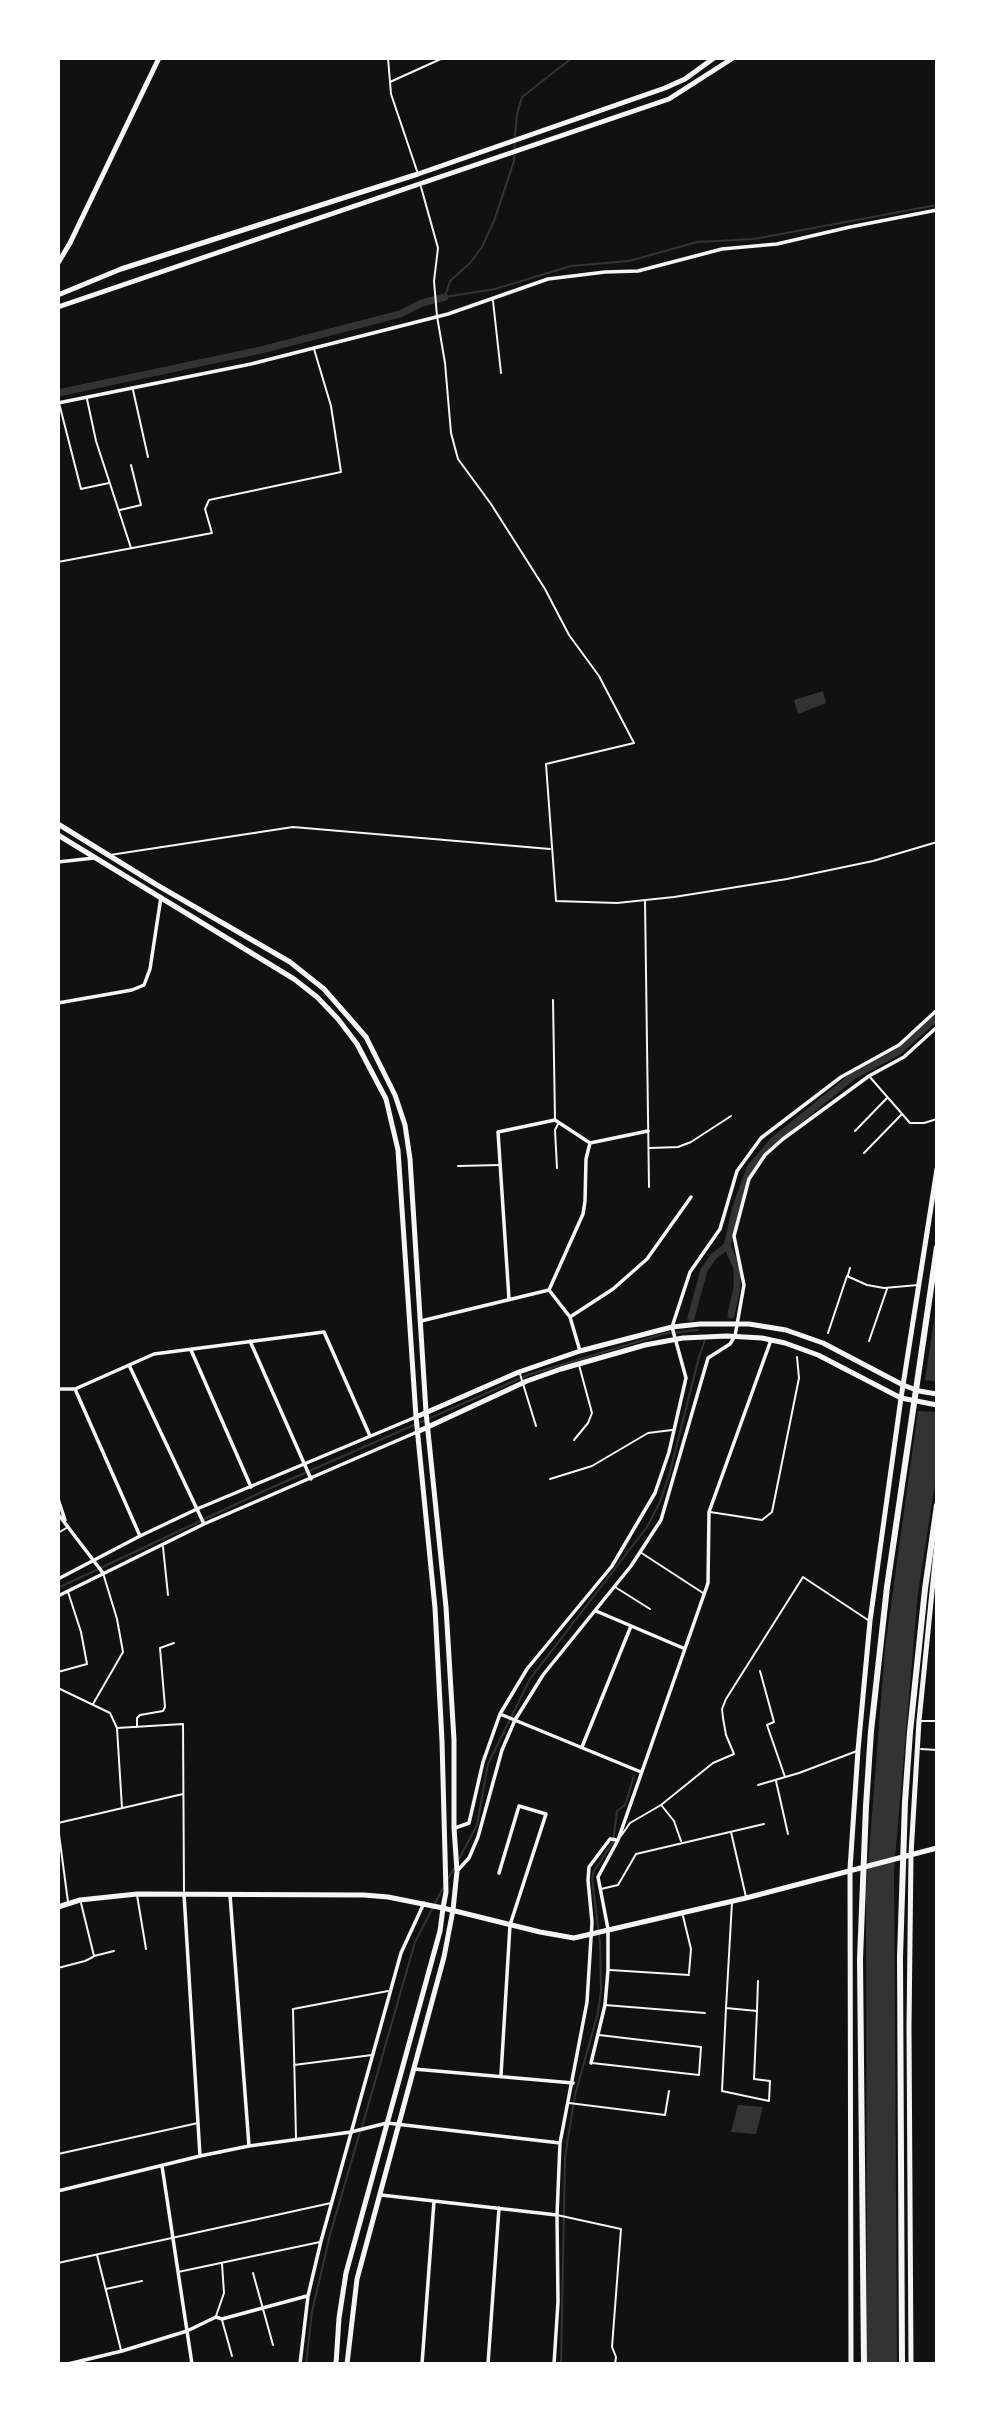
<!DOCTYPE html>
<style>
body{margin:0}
#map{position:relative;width:995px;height:2422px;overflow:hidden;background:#111;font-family:Poppins,sans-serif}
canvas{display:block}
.frame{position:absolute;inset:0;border:60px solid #fff;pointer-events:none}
</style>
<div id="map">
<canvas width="995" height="2422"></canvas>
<div class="frame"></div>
</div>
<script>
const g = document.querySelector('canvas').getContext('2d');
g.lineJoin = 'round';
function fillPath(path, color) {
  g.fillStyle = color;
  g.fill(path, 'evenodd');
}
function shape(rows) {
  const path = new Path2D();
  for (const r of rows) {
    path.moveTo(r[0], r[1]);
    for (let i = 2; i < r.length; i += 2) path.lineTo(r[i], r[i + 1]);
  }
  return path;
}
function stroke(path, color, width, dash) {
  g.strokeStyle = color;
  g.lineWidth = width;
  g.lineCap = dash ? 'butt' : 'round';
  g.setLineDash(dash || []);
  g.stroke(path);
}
fillPath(shape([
 [823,691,826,703,798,714,794,700],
 [937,1301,937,1382,925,1380],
 [918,1411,937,1412,937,1471,918,1593,894,1870,897,2364,867,2364,866,1892,885,1648],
 [738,2105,763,2107,756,2134,731,2132]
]), '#333');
stroke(shape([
 [515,136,517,114,522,97,572,58],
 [515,142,514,161,494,221,482,247,470,263,450,281,445,297,495,289,571,266,629,261,697,242,754,239,937,205],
 [58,1588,266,1490,528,1375,663,1334,698,1330],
 [459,1859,477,1825,488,1764,530,1679,647,1527,660,1502,670,1472,699,1357,705,1340],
 [447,1880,455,1867],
 [362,2127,415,1942,443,1888],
 [306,2364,312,2312,330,2235,360,2132],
 [561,2364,565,2157,575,2095,598,2013,601,1989,600,1943,592,1878,594,1871,613,1842,617,1811,625,1805,634,1776]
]), '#333', 2);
stroke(shape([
 [58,393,261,350,400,314,422,303,445,297],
 [727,1246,737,1268,737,1287,731,1315],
 [691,1318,704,1270,714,1256,727,1246,736,1207,750,1168,773,1141,853,1076,898,1052,937,1017]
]), '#333', 7);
stroke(shape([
 [388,58,391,94,417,171],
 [390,82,443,58],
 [421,187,438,248,434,281,437,316,445,363,451,433,458,459,491,504,545,589,569,635,599,676,634,743,546,764,556,901,617,903,674,897,787,879,873,861,937,842],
 [493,301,501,373],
 [133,390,148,457],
 [87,399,96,441,131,548],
 [59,403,81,489,109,483],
 [120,510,141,505,131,465],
 [58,562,212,533,205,509,209,500,341,472,331,406,314,349],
 [110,855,293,827,550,849],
 [645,901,649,1187],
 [553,1000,555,1119],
 [869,1076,910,1123,924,1123,937,1119],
 [855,1131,887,1098],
 [650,1148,678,1147,691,1142,731,1116],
 [864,1153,902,1114],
 [458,1166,499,1165],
 [557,1168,555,1130,558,1124],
 [848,1275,850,1268],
 [828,1333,847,1276,867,1285,884,1288,918,1285],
 [869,1341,887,1289],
 [520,1374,536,1426],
 [574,1440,588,1423,592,1413,579,1365],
 [550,1479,592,1466,648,1433,672,1430],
 [710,1512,762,1520,772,1512,799,1378,797,1357],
 [58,1533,68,1527],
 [163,1547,168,1595],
 [640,1552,703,1593],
 [615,1587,650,1609],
 [760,1671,774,1722,767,1725,785,1777],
 [58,1672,87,1664,81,1632,68,1592],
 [58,1688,110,1713,117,1728,122,1808],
 [93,1704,123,1652,117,1619,103,1573],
 [920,1721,937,1721],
 [137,1727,137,1718,140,1715,163,1711,165,1707,160,1648,174,1643],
 [117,1728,183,1724,184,1891],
 [921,1749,937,1750],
 [776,1781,788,1834],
 [758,1785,799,1773,857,1751],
 [662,1806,674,1821,681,1841],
 [58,1823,183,1794],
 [58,1827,68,1902],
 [731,1832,746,1897],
 [621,1836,630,1823,661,1805,713,1763,734,1754,726,1735,723,1718,722,1709,726,1699,803,1577,868,1620],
 [601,1889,618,1885,636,1854,764,1824],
 [137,1895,146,1949],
 [81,1903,94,1956,114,1951],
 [683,1916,691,1949,689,1973],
 [58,1968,85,1961,93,1957],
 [610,1970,689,1975],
 [605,2005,705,2013],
 [726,2008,757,2011,754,2079,770,2081,769,2101,722,2091,726,2008,732,1902],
 [757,2010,758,1981],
 [592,2063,699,2075,701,2047,599,2035],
 [294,2065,372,2055],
 [569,2103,665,2115,669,2091],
 [296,2138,293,2009,388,1991],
 [58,2154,198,2123],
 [557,2215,621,2229,612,2347,616,2357,615,2364],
 [97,2255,121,2350],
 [58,2263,331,2203],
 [178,2272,320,2242],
 [253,2273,273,2345],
 [106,2289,142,2281],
 [216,2316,224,2293,222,2264],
 [222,2320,232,2356]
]), '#f5f5f5', 2);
stroke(shape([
 [58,403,251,364,448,314,548,279,605,272,638,271,722,249,777,244,850,227,937,210],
 [58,862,94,858],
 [58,1003,132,990,144,985,150,969,161,897],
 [590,1143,648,1131],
 [549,1290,583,1214,585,1201,586,1159,590,1143],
 [509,1299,498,1132,555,1120,590,1143],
 [570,1317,613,1289,647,1259,691,1197],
 [421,1321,549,1290,570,1317,580,1351],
 [250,1341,311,1479],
 [191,1350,251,1487],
 [129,1365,204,1524],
 [58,1389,75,1389,154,1354,324,1332,370,1436],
 [75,1389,140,1536],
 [58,1499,65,1520],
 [58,1514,103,1573],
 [58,1579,140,1536,197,1509,416,1417],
 [58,1596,204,1524,417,1432],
 [596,1611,683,1648],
 [500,1714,641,1772],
 [582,1747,631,1626],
 [455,1828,469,1823,483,1762,500,1714,527,1669,612,1566,655,1493,669,1452,686,1378,672,1327,690,1272,720,1229,737,1171,761,1138,841,1077,899,1045,937,1010],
 [457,1871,469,1858,478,1837,502,1750,515,1720,543,1675,631,1566,661,1520,708,1358,730,1344,735,1336,744,1285,734,1236,749,1179,765,1155,783,1139,869,1076,904,1057,937,1027],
 [499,1873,519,1806,546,1814,510,1925,501,2075],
 [184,1894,200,2156],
 [230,1895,249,2146],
 [591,2063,605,2005,608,1970,608,1929,598,1877,618,1840,708,1583,709,1512,771,1340],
 [414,2069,573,2083],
 [162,2166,192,2364],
 [58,2191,200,2156,249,2146,351,2132,387,2123,560,2143],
 [381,2195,557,2215],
 [68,2364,122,2351,187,2331,216,2317,222,2319,307,2296],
 [300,2364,308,2296,321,2241,401,1953,424,1903],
 [422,2364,434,2201],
 [488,2364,499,2208],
 [554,2364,558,2302,557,2215,560,2143,587,2002,592,1922,588,1880,589,1867,610,1839,618,1840]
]), '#f5f5f5', 3.5);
stroke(shape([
 [58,263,70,243,159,58],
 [58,295,121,269,418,174,665,88,685,79,714,58],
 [58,307,669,99,733,58],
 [58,824,157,885,290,962,324,989,366,1037,395,1095,405,1125,410,1159,426,1412,446,1607,454,1740,454,1828,457,1871,453,1910],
 [58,835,294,979,317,997,338,1019,357,1044,386,1099,398,1150,416,1417,435,1608,442,1741,446,1892,443,1908,388,1897,364,1895,137,1894,80,1900,58,1907],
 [416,1417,519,1372,580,1351,672,1327,700,1324,749,1324,786,1330,823,1343,903,1385,919,1391,937,1394],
 [417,1432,527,1381,561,1369,645,1345,683,1338,727,1336,762,1338,785,1343,818,1355,901,1398,937,1405]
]), '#f5f5f5', 5);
stroke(shape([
 [336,2364,339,2318,346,2273,440,1931,443,1908,540,1932,574,1938,746,1898,937,1848],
 [347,2364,357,2279,444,1957,453,1910],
 [851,2364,850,1869,858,1750,870,1621,901,1398,937,1169],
 [911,2364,909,2027,911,1854,919,1721,937,1542]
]), '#f5f5f5', 5);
stroke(shape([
 [864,2364,860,1959,866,1806,871,1731,887,1587,937,1247],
 [902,2364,900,1957,905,1802,910,1732,925,1589,937,1505]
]), '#f5f5f5', 6);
</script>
